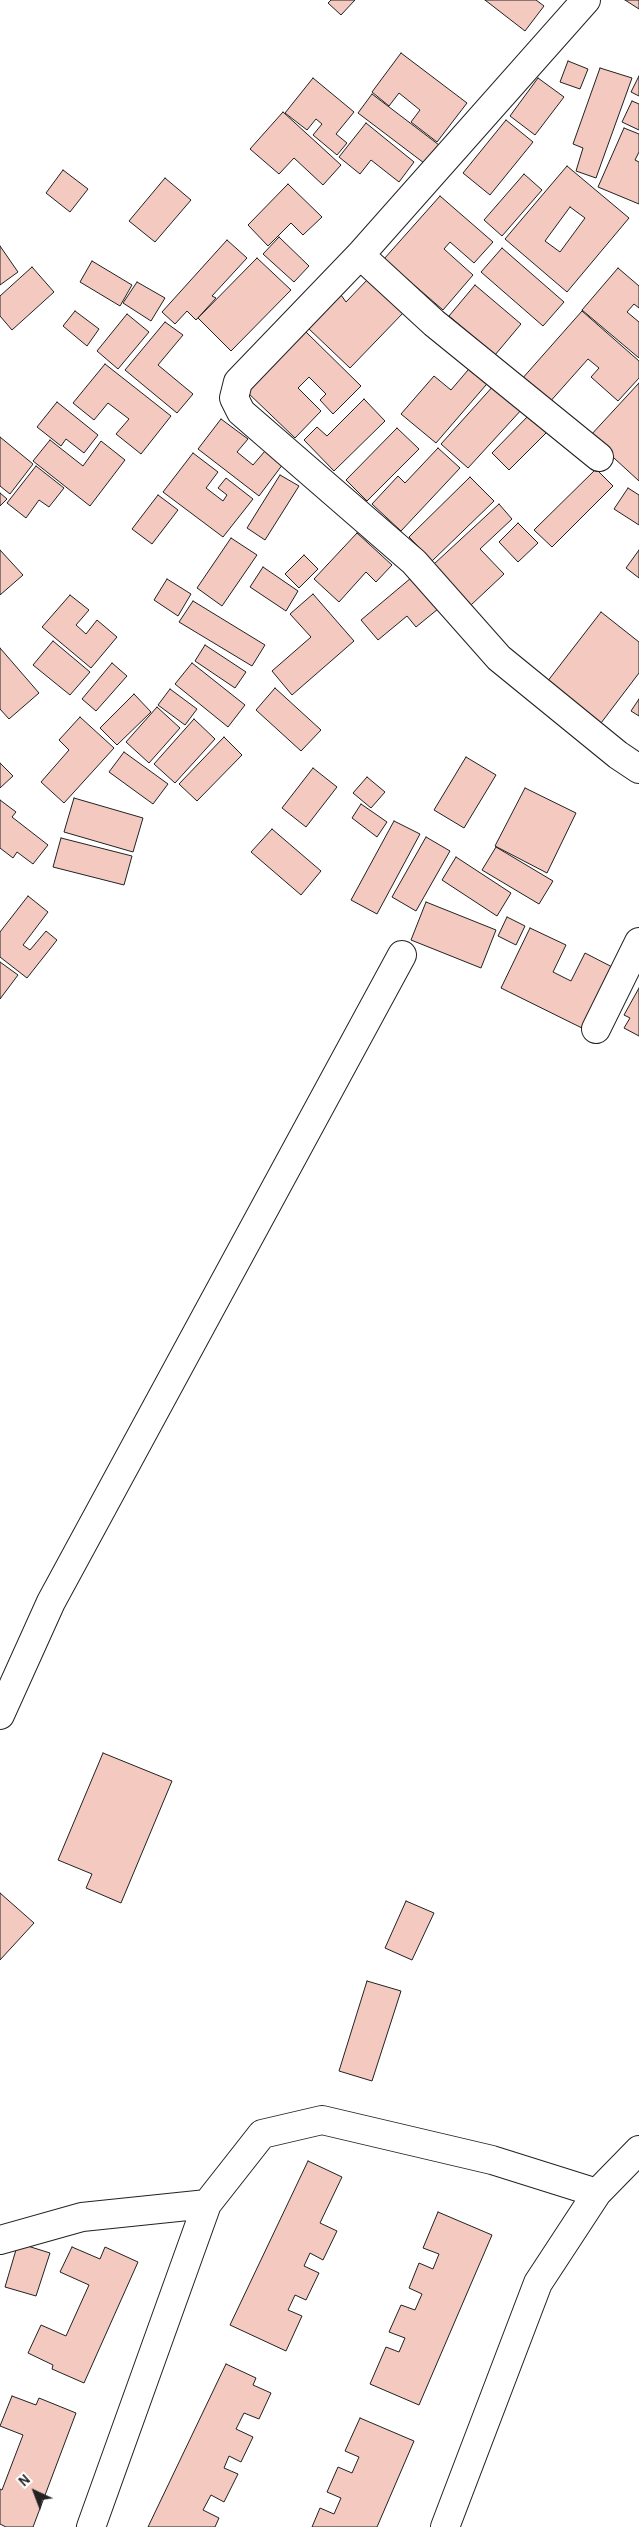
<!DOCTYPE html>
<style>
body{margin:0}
#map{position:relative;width:639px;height:2527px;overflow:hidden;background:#fff;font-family:"Alegreya Sans",sans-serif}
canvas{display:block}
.north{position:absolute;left:10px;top:2467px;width:50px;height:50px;-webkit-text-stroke:4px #fff;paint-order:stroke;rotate:317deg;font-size:14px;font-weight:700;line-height:20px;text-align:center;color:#222}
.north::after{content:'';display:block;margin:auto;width:18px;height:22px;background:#222;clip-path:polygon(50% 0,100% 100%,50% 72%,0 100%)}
</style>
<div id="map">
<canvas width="639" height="2527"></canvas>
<div class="north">N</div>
</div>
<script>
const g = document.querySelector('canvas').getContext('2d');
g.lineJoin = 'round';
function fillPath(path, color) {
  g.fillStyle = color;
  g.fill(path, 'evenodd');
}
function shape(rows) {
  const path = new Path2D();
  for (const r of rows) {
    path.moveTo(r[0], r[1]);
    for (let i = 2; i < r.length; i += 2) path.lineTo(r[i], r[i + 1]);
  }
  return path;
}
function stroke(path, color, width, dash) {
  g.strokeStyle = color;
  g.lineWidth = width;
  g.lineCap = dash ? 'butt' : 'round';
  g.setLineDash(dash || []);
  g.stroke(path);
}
const building = shape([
 [331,0,355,0,341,15,328,3,331,0],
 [485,0,536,0,544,6,525,31,485,0],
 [625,0,639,0,639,9,625,0],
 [401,53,467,103,437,142,411,122,420,110,399,93,389,106,372,92,401,53],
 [568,61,588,69,580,89,560,82,568,61],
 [600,68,632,78,596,178,576,171,583,148,573,144,600,68],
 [639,76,639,96,631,92,639,76],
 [313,78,354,112,336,134,347,143,337,155,313,135,322,124,316,119,307,130,285,113,313,78],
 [538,78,564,97,535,135,510,116,538,78],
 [372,94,439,145,424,163,358,113,372,94],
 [632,101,639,104,639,130,622,122,632,101],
 [283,112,341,165,323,185,294,158,279,174,250,149,283,112],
 [506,120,533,142,490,195,463,173,506,120],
 [366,123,414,162,399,182,371,160,360,174,339,157,366,123],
 [624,128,639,134,639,152,635,160,639,162,639,204,598,187,624,128],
 [567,166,629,218,567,292,505,239,567,166],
 [570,207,585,218,560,252,545,241,570,207],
 [63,170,88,189,70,212,46,193,63,170],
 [524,174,542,190,502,236,484,220,524,174],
 [165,178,191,200,155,242,129,221,165,178],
 [288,184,322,217,303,235,291,223,268,246,248,225,288,184],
 [440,196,493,242,474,263,450,242,444,249,473,275,443,310,384,259,440,196],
 [279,237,309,266,294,282,263,254,279,237],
 [227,240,247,258,212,296,216,298,196,320,187,311,175,324,162,312,227,240],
 [0,246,18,272,0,285,0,246],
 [502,248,564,302,543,326,481,272,502,248],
 [257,258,291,290,231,351,198,318,257,258],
 [92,261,132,285,120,306,80,282,92,261],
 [32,267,54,292,12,330,0,316,0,296,32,267],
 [618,268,639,286,639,308,634,304,627,312,639,322,639,358,582,310,618,268],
 [369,278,404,312,350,368,308,328,341,295,346,302,369,278],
 [137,282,165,298,151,321,123,303,137,282],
 [475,285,521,324,495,355,449,316,475,285],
 [75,311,99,329,87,346,63,326,75,311],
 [582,311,639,361,639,378,618,401,591,377,599,368,588,359,548,404,521,380,582,311],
 [127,314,149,332,118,369,97,351,127,314],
 [165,322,183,335,158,365,193,394,177,413,125,370,165,322],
 [305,331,361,386,333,414,320,400,326,394,309,377,298,388,321,411,295,438,246,391,305,331],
 [474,363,492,378,436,443,401,414,434,376,451,390,474,363],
 [105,364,171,416,141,454,116,434,129,419,108,403,94,420,73,403,105,364],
 [639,383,639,481,590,436,639,383],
 [495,384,523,408,468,468,441,444,495,384],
 [364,399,385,421,334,471,304,440,317,427,327,436,364,399],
 [57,402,98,435,84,453,66,439,61,446,37,427,57,402],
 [531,413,549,430,509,470,492,453,531,413],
 [221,419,248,439,237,452,253,465,265,451,283,464,259,496,198,449,221,419],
 [397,428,419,449,367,501,346,480,397,428],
 [0,437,33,464,10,494,0,486,0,437],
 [50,440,83,466,101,441,125,460,90,506,33,461,50,440],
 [438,448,460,468,401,531,372,504,398,476,405,483,438,448],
 [193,453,218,472,206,488,223,501,227,495,218,488,226,478,253,499,223,537,163,492,193,453],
 [36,466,64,488,49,507,39,500,26,518,7,503,36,466],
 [596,469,613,486,552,547,534,530,596,469],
 [280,475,299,486,265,540,247,528,280,475],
 [470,477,494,501,432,561,409,537,470,477],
 [628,488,639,495,639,525,614,509,628,488],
 [0,493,7,499,0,506,0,493],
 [158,495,178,510,152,544,132,529,158,495],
 [499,504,512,519,480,549,504,574,471,605,434,564,499,504],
 [518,523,538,543,518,562,499,542,518,523],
 [357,533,392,565,376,582,366,572,339,602,314,579,357,533],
 [231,538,257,555,222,606,197,588,231,538],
 [0,550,23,575,0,595,0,550],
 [639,550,639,578,626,568,639,550],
 [304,555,318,569,299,588,285,574,304,555],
 [263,567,298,591,286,611,250,587,263,567],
 [411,578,438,609,416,627,407,616,378,640,361,620,411,578],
 [167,579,191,594,178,616,154,600,167,579],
 [313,594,354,641,292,695,272,671,311,637,290,614,313,594],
 [70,595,89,610,76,625,86,634,97,620,117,637,91,668,42,627,70,595],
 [193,601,265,645,252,666,179,622,193,601],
 [601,612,639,642,639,673,601,723,547,682,601,612],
 [53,641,90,672,70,695,33,665,53,641],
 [205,645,246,672,235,688,195,661,205,645],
 [0,648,39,693,9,719,0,709,0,648],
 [112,663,127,676,96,711,82,699,112,663],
 [192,663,245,705,228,727,175,684,192,663],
 [275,688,321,730,301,751,256,710,275,688],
 [170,689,197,709,185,725,158,705,170,689],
 [134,694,151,712,117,745,100,728,134,694],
 [639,699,639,716,631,711,639,699],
 [157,707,180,728,149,763,126,742,157,707],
 [80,717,114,748,64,803,41,782,69,750,59,740,80,717],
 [194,719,215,739,175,783,154,764,194,719],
 [224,737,242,755,197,801,179,784,224,737],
 [124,752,168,784,153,804,109,772,124,752],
 [466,757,496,775,464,828,434,810,466,757],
 [0,763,13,776,0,788,0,763],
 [313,768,337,787,306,827,282,808,313,768],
 [367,777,385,792,371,808,353,793,367,777],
 [525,788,576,813,547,873,495,846,525,788],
 [74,798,143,818,133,852,64,832,74,798],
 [0,800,16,812,12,817,48,845,33,864,17,852,13,858,0,848,0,800],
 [361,804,387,822,377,837,352,818,361,804],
 [394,821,420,834,377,914,351,900,394,821],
 [272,829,321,871,301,895,251,852,272,829],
 [426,837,450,851,416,911,392,897,426,837],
 [61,838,132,856,124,885,53,867,61,838],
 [496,847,553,881,539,904,482,870,496,847],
 [456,857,511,893,497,916,442,880,456,857],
 [28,896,48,912,23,945,30,950,46,931,57,940,27,978,0,957,0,932,28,896],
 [426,902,496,930,481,968,411,940,426,902],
 [507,917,525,926,516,945,498,936,507,917],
 [530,928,566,945,553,972,571,981,585,953,618,970,588,1031,501,988,530,928],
 [0,962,18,975,0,999,0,962],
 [639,988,639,1036,624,1028,630,1018,624,1015,639,988],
 [103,1753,172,1781,121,1903,86,1888,92,1874,58,1860,103,1753],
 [0,1893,34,1923,0,1960,0,1893],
 [406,1901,434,1913,412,1960,385,1948,406,1901],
 [367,1981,401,1991,372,2081,339,2071,367,1981],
 [308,2161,342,2177,320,2223,337,2231,323,2260,310,2253,304,2266,319,2273,306,2300,295,2295,288,2310,302,2316,286,2351,230,2325,308,2161],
 [438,2212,492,2235,419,2405,370,2384,386,2347,399,2352,405,2338,389,2332,401,2305,415,2310,422,2294,409,2288,419,2263,433,2269,439,2254,423,2248,438,2212],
 [18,2243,50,2253,36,2296,5,2287,18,2243],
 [72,2247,100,2259,105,2247,138,2262,84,2383,52,2369,53,2365,28,2353,41,2325,66,2336,89,2285,60,2272,72,2247],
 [226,2364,256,2378,253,2385,271,2393,259,2419,244,2413,236,2429,253,2437,241,2462,229,2456,224,2468,238,2474,224,2502,211,2495,203,2510,219,2518,215,2527,148,2527,226,2364],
 [12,2396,36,2405,39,2398,76,2413,33,2527,6,2527,0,2524,0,2489,2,2490,23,2435,0,2426,12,2396],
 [360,2418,414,2441,377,2527,312,2527,320,2508,334,2514,341,2498,327,2492,338,2467,352,2473,359,2457,345,2451,360,2418]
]);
fillPath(building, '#f3c9c0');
stroke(building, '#222', 1);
const street = shape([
 [586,0,360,255,434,323,599,457],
 [360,255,238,382,234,398,241,412,414,562,499,658,618,755,639,769],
 [596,1029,639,942],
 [0,1715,51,1602,402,955],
 [0,2240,82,2217,207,2204],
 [91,2527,207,2204,262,2134,322,2120,492,2160,597,2193],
 [445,2527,538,2283,597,2193,639,2150]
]);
stroke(street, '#222', 30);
stroke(street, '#fff', 28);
</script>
